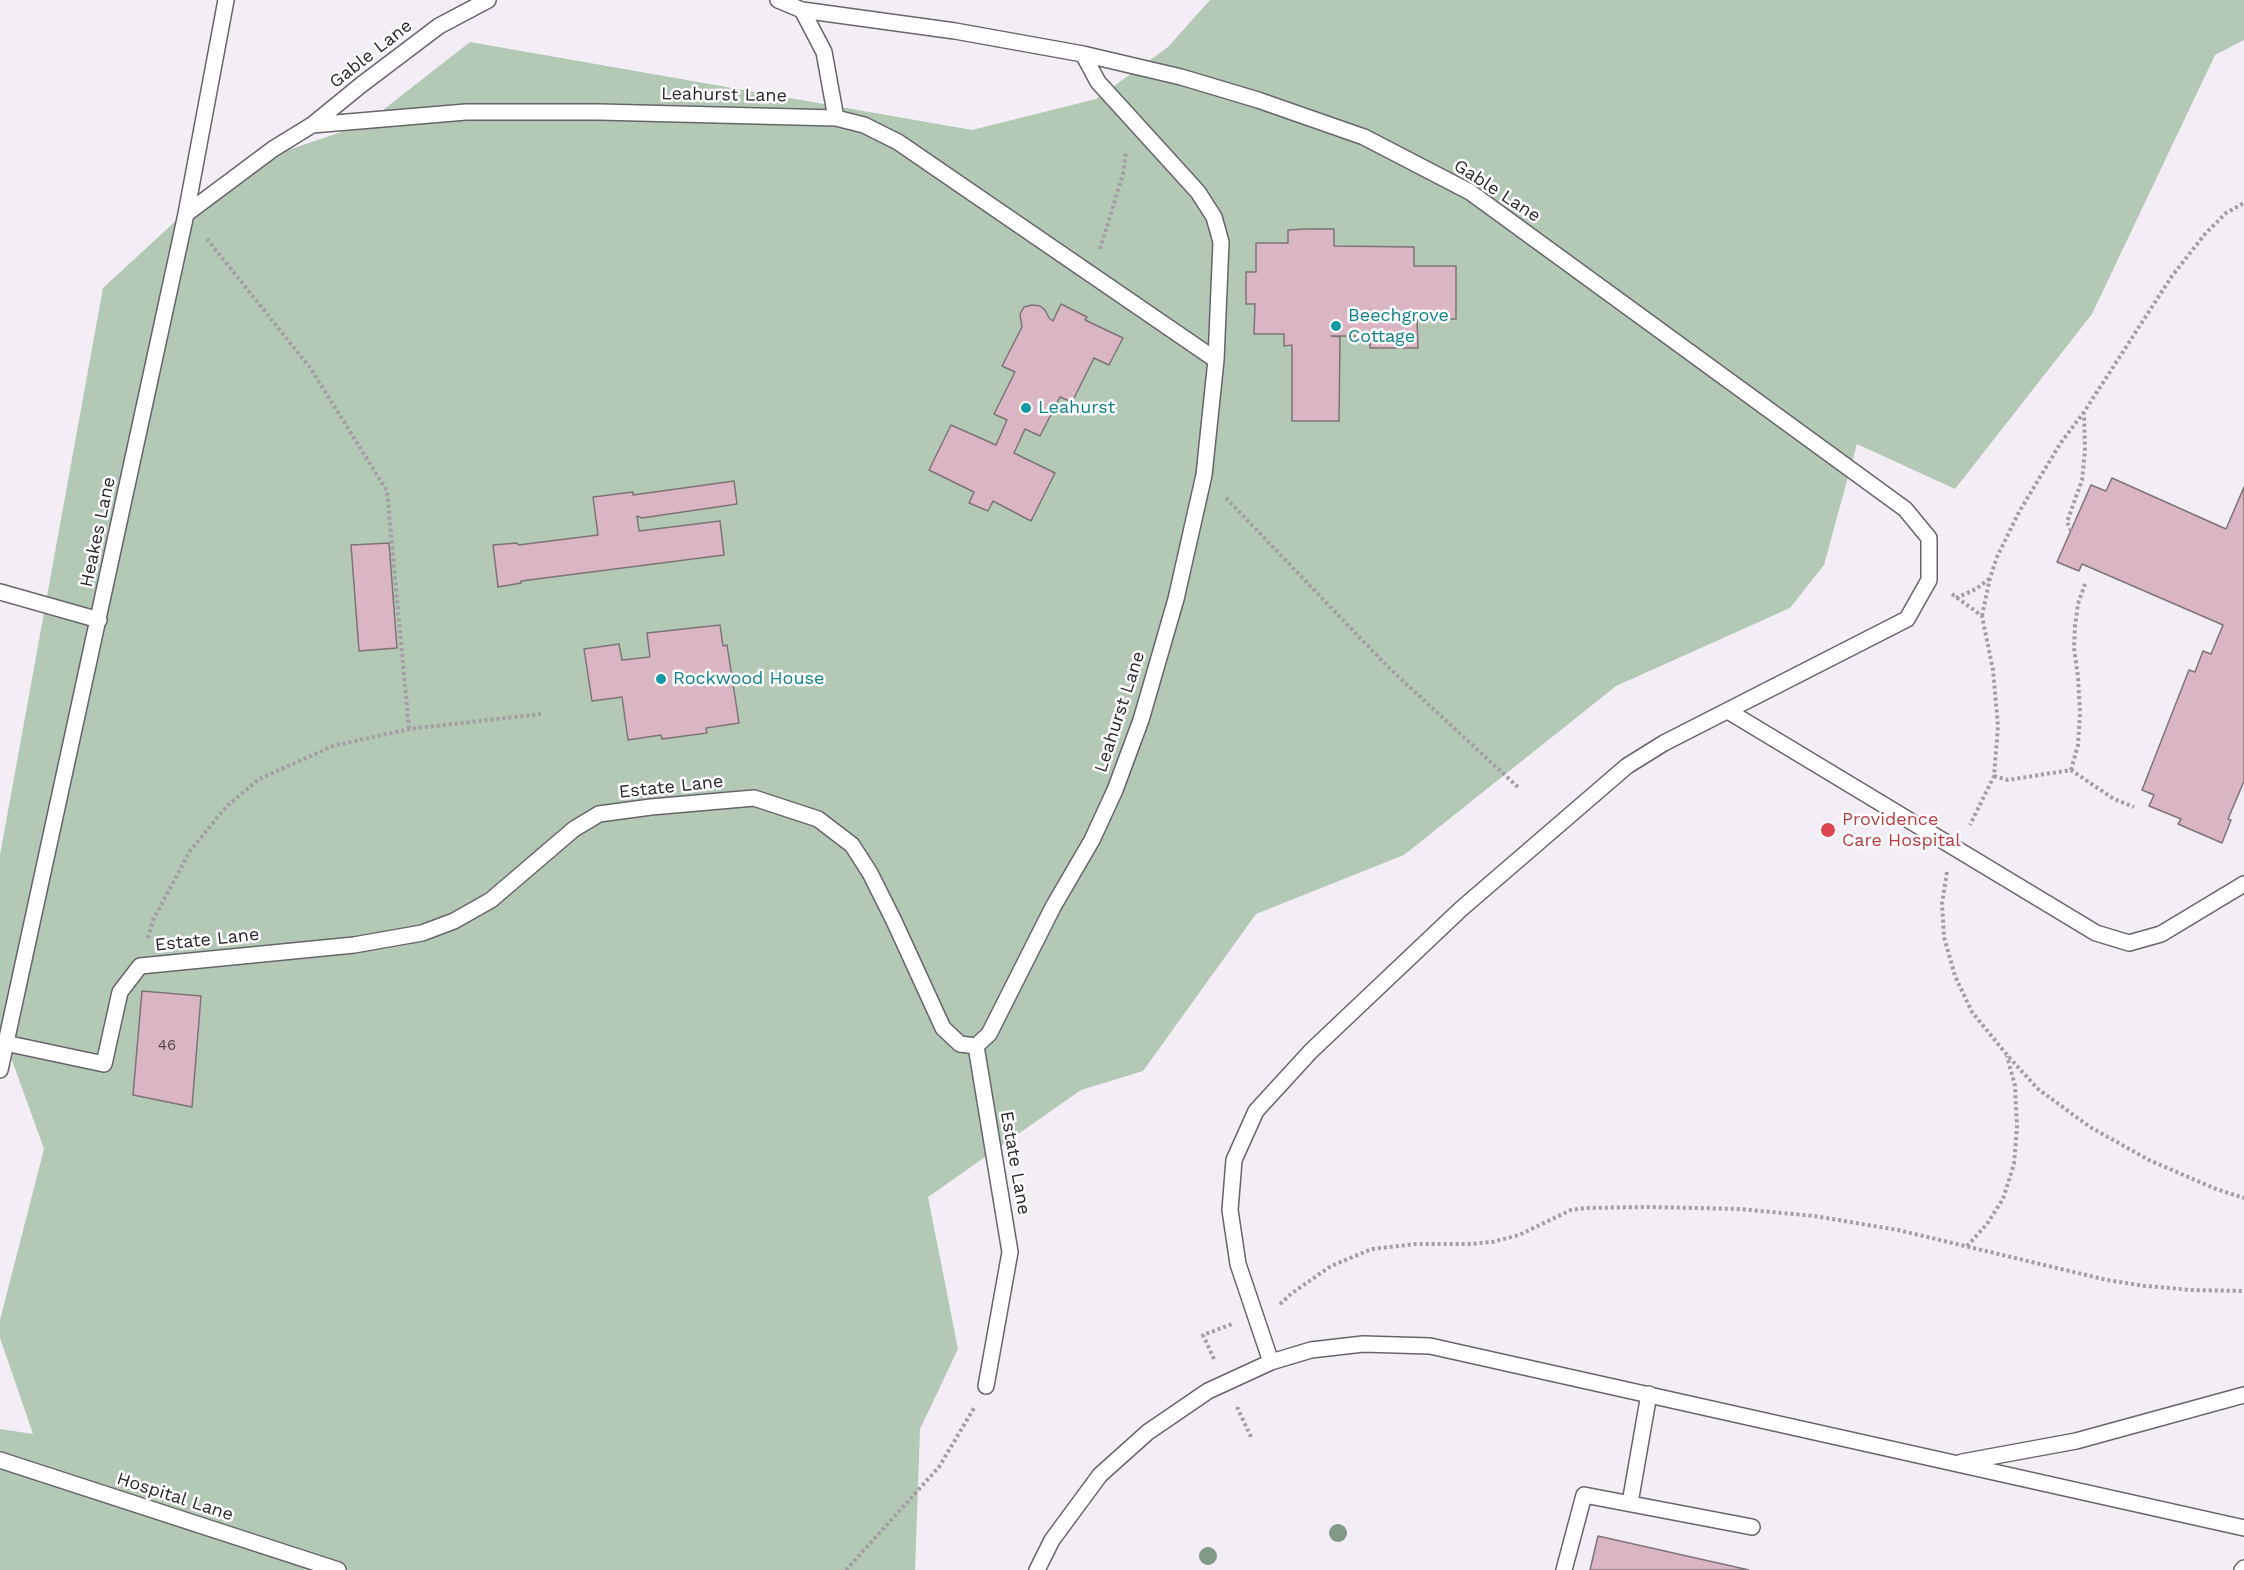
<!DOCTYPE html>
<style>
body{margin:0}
canvas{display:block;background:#f3edf6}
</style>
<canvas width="2244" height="1570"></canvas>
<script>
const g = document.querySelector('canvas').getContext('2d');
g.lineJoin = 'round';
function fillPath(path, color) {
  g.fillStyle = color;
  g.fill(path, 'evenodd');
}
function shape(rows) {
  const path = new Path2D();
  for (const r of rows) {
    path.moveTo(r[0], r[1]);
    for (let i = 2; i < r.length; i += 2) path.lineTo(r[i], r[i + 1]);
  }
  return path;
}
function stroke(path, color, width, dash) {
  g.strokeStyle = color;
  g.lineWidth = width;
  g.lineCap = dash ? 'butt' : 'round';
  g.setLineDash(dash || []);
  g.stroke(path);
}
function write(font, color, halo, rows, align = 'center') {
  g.font = font + ' "Work Sans",sans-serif';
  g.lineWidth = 5;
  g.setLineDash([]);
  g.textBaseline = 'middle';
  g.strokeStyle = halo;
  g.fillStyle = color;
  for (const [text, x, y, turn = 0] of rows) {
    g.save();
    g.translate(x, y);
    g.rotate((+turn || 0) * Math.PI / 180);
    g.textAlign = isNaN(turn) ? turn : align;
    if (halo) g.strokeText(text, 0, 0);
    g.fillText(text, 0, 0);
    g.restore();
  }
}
fillPath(shape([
 [1210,0,2244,0,2244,40,2215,55,2092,314,1955,489,1857,444,1824,565,1790,608,1616,686,1404,855,1256,914,1143,1071,1081,1090,928,1197,958,1349,920,1429,915,1570,0,1570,0,1429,33,1434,0,1338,0,1320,44,1149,0,1027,0,855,103,288,232,169,365,124,470,42,972,130,1096,99,1168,47]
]), '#b4c8b6');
const building = shape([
 [1306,229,1334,229,1334,246,1414,247,1414,266,1456,266,1456,319,1417,319,1418,348,1370,348,1370,336,1331,336,1340,337,1339,421,1292,421,1292,345,1284,346,1284,334,1254,334,1255,304,1246,304,1246,272,1256,272,1256,243,1288,243,1288,230,1306,229],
 [1061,304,1087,317,1085,320,1123,338,1109,365,1094,358,1072,402,1060,397,1040,436,1025,429,1014,453,1055,473,1031,521,993,501,988,511,969,503,974,492,929,470,951,425,996,445,1007,420,994,414,1015,372,1002,366,1022,327,1020,314,1024,307,1032,305,1040,306,1045,310,1049,318,1053,321,1061,304],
 [2112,478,2226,529,2244,487,2244,781,2228,819,2231,820,2222,843,2178,824,2181,819,2149,806,2154,795,2142,790,2189,670,2195,672,2203,651,2211,654,2223,625,2082,564,2079,571,2057,562,2091,485,2106,491,2112,478],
 [734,481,737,504,642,518,637,516,639,531,720,521,724,555,521,581,521,583,498,587,493,545,517,543,518,545,598,535,593,497,633,492,633,495,734,481],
 [389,543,397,648,359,651,351,545,389,543],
 [720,625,723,646,727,645,739,723,706,728,707,733,662,739,661,735,628,740,622,697,592,701,584,649,619,644,622,660,650,657,647,633,720,625],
 [142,991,201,996,192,1107,133,1095,142,991],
 [1598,1536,1749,1570,1590,1570,1598,1536]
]);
fillPath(building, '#dab5c3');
stroke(building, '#7d7477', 1.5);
const service = shape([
 [778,0,802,10,955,31,1083,54,1181,77,1258,100,1364,137,1470,192,1905,509,1929,538,1929,580,1907,619,1664,743,1627,766,1461,909,1311,1051,1256,1111,1234,1160,1230,1210,1238,1264,1271,1362],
 [802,10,824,52,836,118],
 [312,125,361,85,439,26,488,0],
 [186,214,273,149,312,125,466,112,599,112,836,118,864,125,898,142,1216,360],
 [0,592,99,620],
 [1728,711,2096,933,2129,943,2161,934,2244,884],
 [5,1043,104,1064,120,992,140,966,354,945,422,933,454,921,491,900,574,829,599,814,651,807,754,798,818,819,852,845,870,873,894,921,943,1028,960,1044,976,1046],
 [976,1046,989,1034,1053,907,1092,840,1115,790,1141,720,1176,599,1204,475,1216,360,1221,242,1214,217,1198,192,1098,82,1083,54],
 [976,1046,1010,1252,986,1386],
 [0,1070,186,214,226,0],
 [0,1460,338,1570],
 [1962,1462,2076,1441,2244,1395],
 [1630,1503,1649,1394],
 [1037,1570,1052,1540,1100,1475,1148,1432,1208,1391,1271,1362,1311,1350,1363,1344,1430,1346,2244,1528],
 [1564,1570,1584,1495,1752,1527],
 [2242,1570,2244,1568]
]);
stroke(service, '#68646b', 18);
stroke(shape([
 [207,239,311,369,387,491,409,729],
 [1100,249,1123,174,1126,152],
 [1226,498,1389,668,1520,789],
 [2071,531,2067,522,2082,480,2085,451,2084,413],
 [1952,594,1982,616,1993,670,1998,726,1994,776,1970,825],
 [1956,598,1976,589,1989,579],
 [1982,616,1990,578,1997,557,2019,512,2060,444,2084,412,2172,276,2205,234,2226,213,2244,203],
 [2071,770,2078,745,2080,713,2078,677,2074,648,2075,626,2078,604,2085,584],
 [1994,776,2008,780,2071,770,2114,799,2134,807],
 [1947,872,1942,903,1944,937,1955,976,1972,1012,2007,1055,2038,1089,2090,1127,2149,1160,2216,1189,2244,1198],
 [148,938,153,920,190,851,226,807,259,779,333,746,409,729,541,714],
 [1967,1246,1987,1224,2003,1199,2014,1164,2017,1127,2015,1086,2007,1056],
 [1280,1304,1292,1293,1331,1266,1372,1249,1416,1244,1470,1244,1492,1242,1519,1235,1571,1210,1585,1208,1650,1207,1740,1209,1814,1216,1898,1230,2107,1280,2145,1286,2192,1290,2244,1291],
 [1214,1359,1203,1335,1232,1324],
 [1237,1407,1251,1437],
 [846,1570,939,1467,974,1408]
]), '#a29ea4', 4, [3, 3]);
stroke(service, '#fff', 15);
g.fillStyle = '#829889';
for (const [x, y] of [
 [1338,1533],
 [1208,1556]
]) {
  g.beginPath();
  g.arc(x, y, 9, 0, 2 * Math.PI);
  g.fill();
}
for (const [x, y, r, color] of [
 [1336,326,6,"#0f9aa8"],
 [1026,408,6,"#0f9aa8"],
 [661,679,6,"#0f9aa8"],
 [1828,830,8,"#e0444e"]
]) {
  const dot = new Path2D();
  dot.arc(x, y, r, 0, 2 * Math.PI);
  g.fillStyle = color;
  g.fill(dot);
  stroke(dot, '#fff', 2);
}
write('15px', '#564b51', null, [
 ["46",167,1046]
]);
write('18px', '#2a282b', '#fff', [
 ["Gable Lane",371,54,-38],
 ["Leahurst Lane",724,95,1],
 ["Gable Lane",1497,191,33],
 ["Heakes Lane",98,532,-78],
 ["Leahurst Lane",1120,712,-72],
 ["Estate Lane",671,787,-6],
 ["Estate Lane",207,940,-6],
 ["Estate Lane",1015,1163,80],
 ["Hospital Lane",175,1497,18]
]);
write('18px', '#0d838f', '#fff', [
 ["Beechgrove",1348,316],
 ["Cottage",1348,337],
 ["Leahurst",1038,408],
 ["Rockwood House",673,679]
], 'left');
write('18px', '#be3a42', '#fff', [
 ["Providence",1842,820],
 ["Care Hospital",1842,841]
], 'left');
</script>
